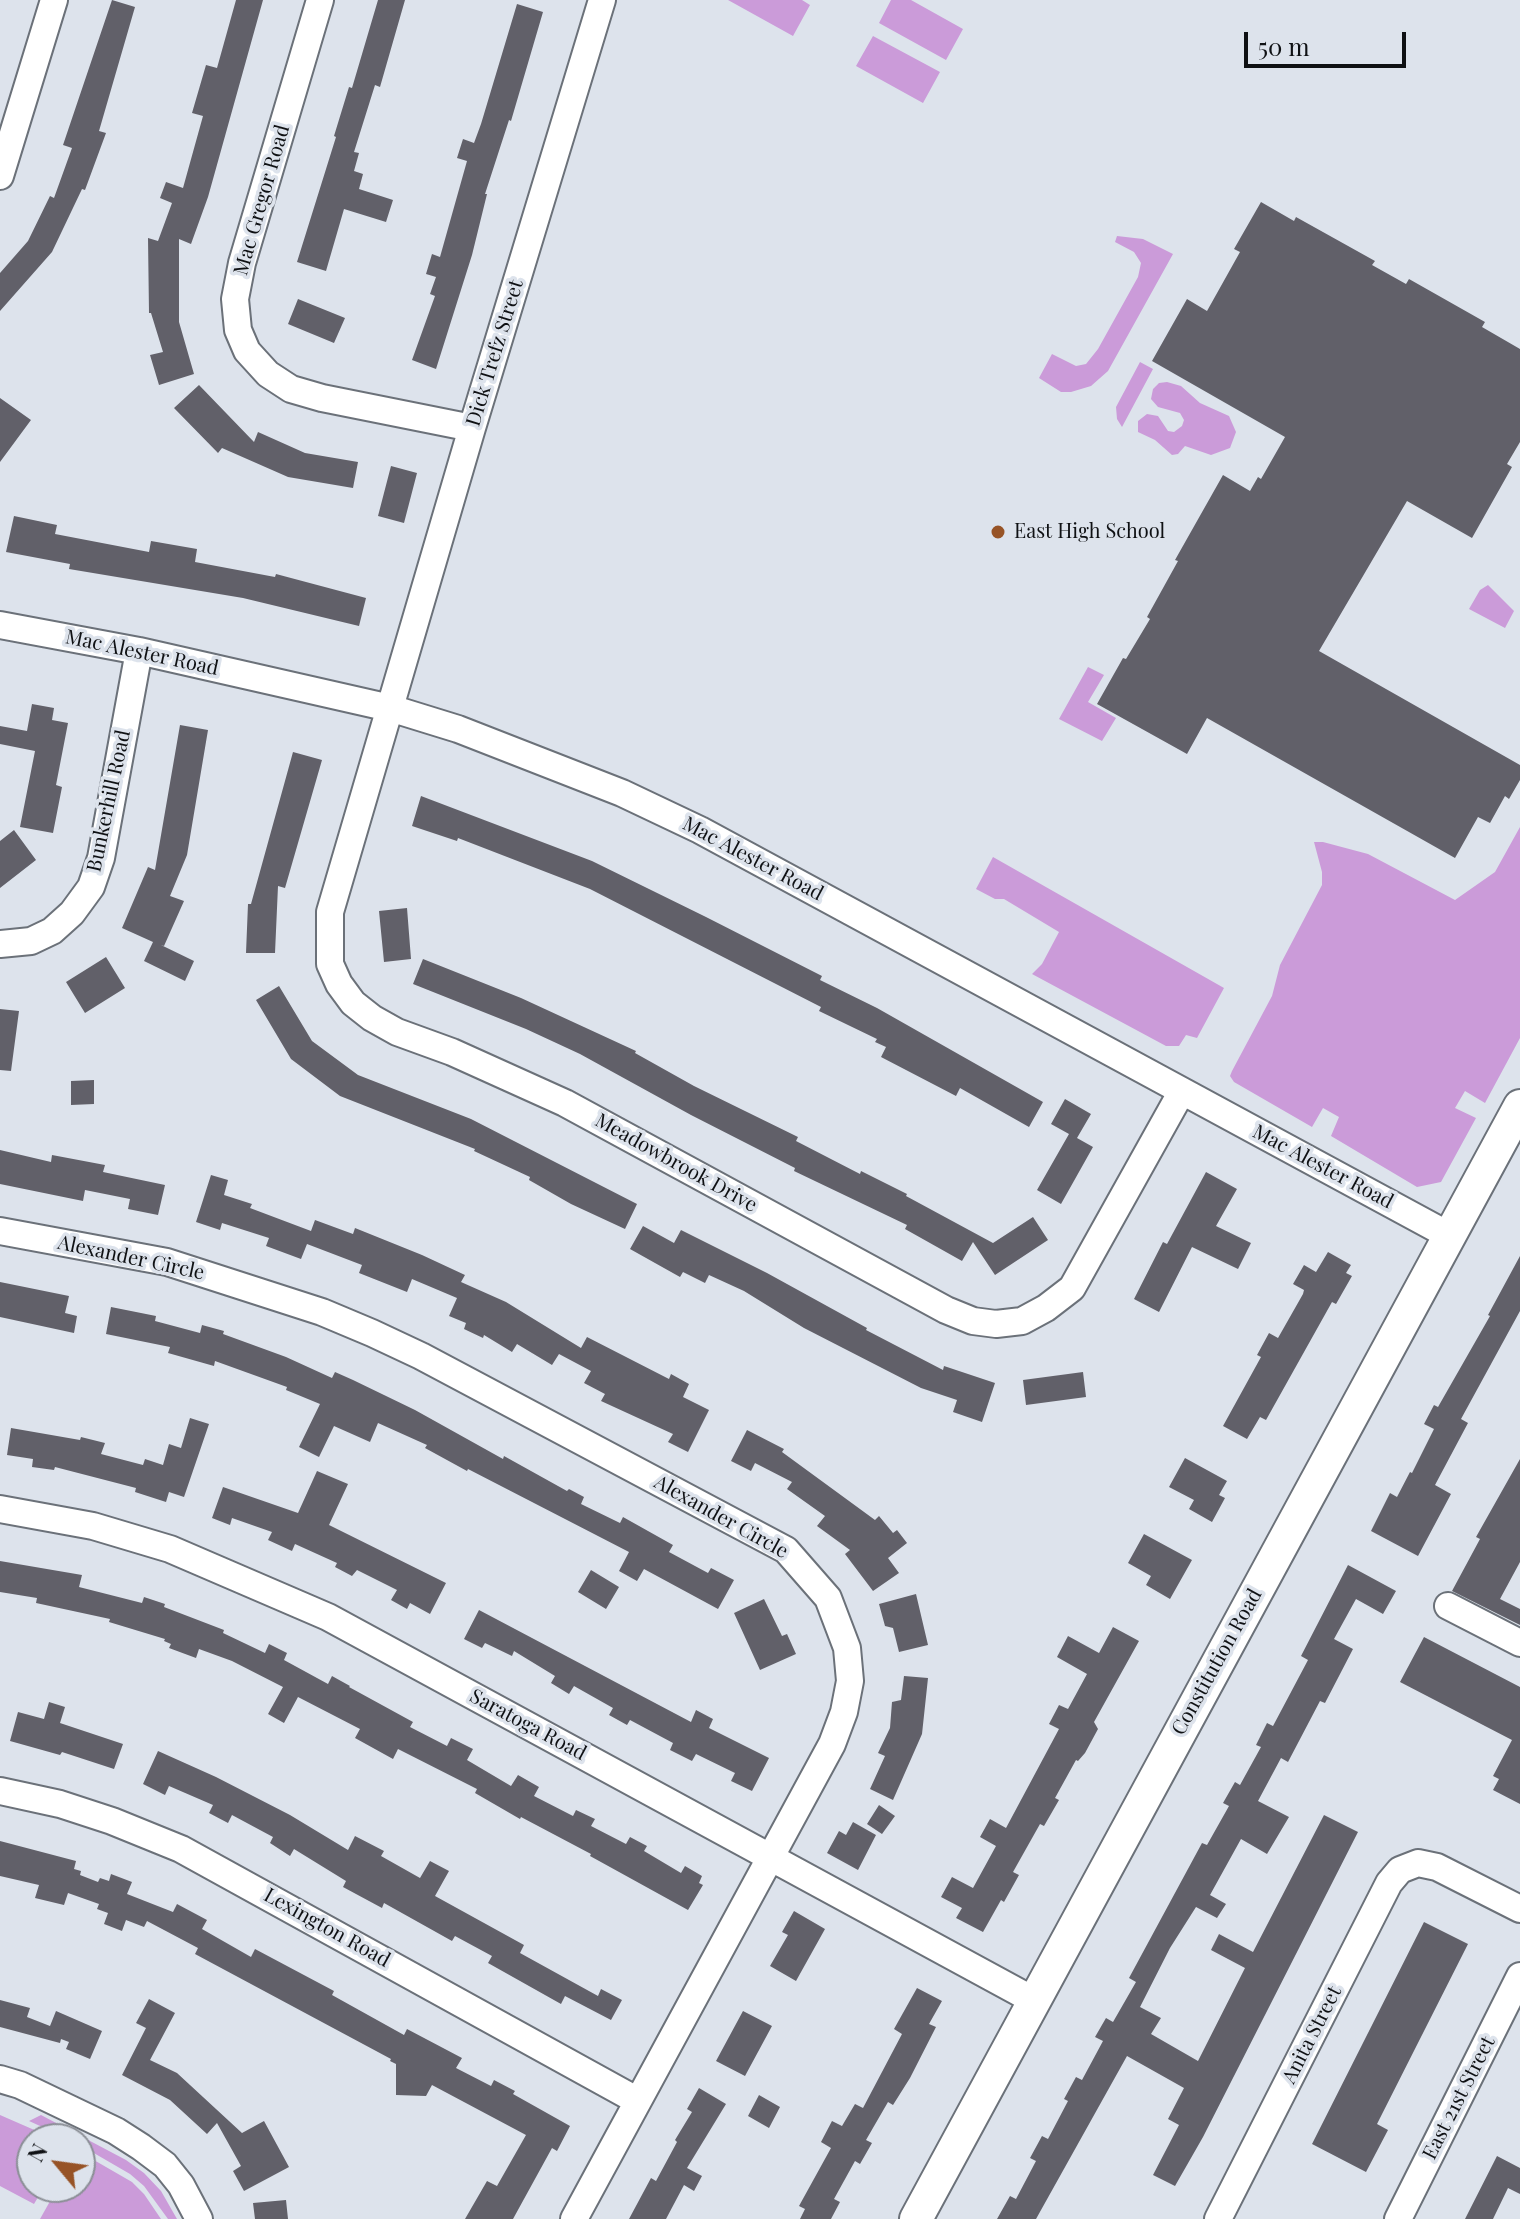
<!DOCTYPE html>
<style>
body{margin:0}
#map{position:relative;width:1520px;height:2219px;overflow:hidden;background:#dde3ec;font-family:"Playfair Display",serif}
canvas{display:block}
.north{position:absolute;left:16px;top:2123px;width:80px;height:80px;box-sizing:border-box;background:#dde3ec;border:2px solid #8b8f96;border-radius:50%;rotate:299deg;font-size:22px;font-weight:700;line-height:32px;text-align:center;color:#0f1114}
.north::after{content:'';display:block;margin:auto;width:28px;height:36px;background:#975326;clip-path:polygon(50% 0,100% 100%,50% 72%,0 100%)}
.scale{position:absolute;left:1244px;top:32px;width:162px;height:36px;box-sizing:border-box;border:4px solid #0f1114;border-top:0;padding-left:10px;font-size:24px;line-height:28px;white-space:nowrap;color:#0f1114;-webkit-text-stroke:6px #dde3ec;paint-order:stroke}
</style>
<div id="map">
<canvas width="1520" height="2219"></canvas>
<div class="north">N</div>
<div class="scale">50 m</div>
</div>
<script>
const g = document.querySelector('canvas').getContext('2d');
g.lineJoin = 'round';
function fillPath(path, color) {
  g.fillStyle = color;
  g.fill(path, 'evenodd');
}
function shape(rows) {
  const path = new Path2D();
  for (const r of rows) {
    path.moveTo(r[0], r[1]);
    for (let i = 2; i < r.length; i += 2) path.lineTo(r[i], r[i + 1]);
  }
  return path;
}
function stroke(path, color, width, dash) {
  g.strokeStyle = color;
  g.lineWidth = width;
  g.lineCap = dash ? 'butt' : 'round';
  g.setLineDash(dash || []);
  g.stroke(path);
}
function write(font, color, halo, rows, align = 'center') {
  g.font = font + ' "Playfair Display",serif';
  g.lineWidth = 7;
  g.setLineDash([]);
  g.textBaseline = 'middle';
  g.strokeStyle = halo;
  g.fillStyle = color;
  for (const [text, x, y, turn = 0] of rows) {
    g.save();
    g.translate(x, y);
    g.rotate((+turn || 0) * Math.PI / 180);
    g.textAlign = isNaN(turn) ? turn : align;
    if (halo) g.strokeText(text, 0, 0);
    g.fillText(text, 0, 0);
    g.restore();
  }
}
fillPath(shape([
 [728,0,802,0,810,5,793,36],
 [891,0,911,0,963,29,946,60,879,23],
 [873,36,940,72,923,103,856,66],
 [1117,236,1143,239,1173,254,1108,371,1091,386,1071,392,1061,392,1039,378,1052,354,1076,366,1086,364,1098,349,1138,277,1141,263,1134,252,1115,242],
 [1140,362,1153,369,1122,427,1117,419,1116,407],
 [1167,382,1181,386,1200,403,1229,416,1236,432,1230,448,1211,455,1185,446,1178,454,1172,455,1155,440,1138,432,1138,421,1147,414,1158,416,1168,431,1174,432,1182,426,1184,420,1180,413,1158,407,1151,399,1153,389,1159,383],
 [1488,585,1514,611,1505,628,1469,609,1480,590],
 [1088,667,1104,675,1088,702,1116,718,1102,741,1059,719],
 [1520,827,1520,1038,1485,1103,1465,1091,1455,1108,1476,1118,1441,1182,1417,1187,1331,1136,1339,1117,1323,1108,1312,1127,1234,1082,1230,1076,1232,1071,1272,996,1280,965,1322,885,1322,872,1314,842,1323,842,1368,854,1455,900,1495,872],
 [993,857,1224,988,1197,1038,1186,1035,1179,1046,1166,1046,1032,974,1042,964,1059,932,1004,899,995,899,976,889],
 [0,2115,55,2139,32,2139,32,2187,44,2187,34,2204,0,2186],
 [41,2115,126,2160,144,2173,161,2191,177,2219,168,2219,144,2186,130,2174,80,2145,80,2139,69,2139,29,2121],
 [80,2152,132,2182,144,2194,161,2219,40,2219,58,2187,80,2187]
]), '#cb9bd9');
fillPath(shape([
 [112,0,135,7,99,131,106,133,85,190,82,189,52,252,0,311,0,273,28,241,50,196,54,198,72,148,63,145],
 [236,0,263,0,208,197,191,244,179,239,179,322,194,374,159,385,150,355,163,352,151,313,149,313,148,238,158,241,172,203,160,198,166,182,183,188,203,116,192,113,206,65,217,68],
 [378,0,405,0,380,87,375,85,354,152,359,153,354,171,363,174,359,189,393,200,386,222,344,209,326,271,297,262,336,137,334,136,349,87,352,88],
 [517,4,543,12,511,121,509,120,485,194,487,194,472,255,436,369,412,360,435,296,430,294,436,277,426,274,432,254,440,257,467,161,457,158,463,139,474,143,481,124],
 [1261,202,1294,221,1296,217,1375,261,1372,265,1406,284,1409,279,1485,322,1482,327,1520,349,1520,442,1507,464,1512,467,1472,538,1407,501,1319,651,1520,765,1520,780,1509,799,1505,796,1490,823,1478,817,1455,858,1207,718,1187,754,1097,704,1123,658,1126,659,1150,619,1147,617,1178,561,1175,560,1223,475,1250,491,1258,477,1261,479,1285,437,1152,361,1187,299,1207,311,1240,252,1234,249],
 [298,299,345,318,334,343,288,324],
 [199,385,254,442,258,432,305,453,358,462,353,488,288,477,222,448,218,453,174,408],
 [0,398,31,420,0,462],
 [391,466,417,473,404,523,378,516],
 [14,516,57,525,55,534,149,552,151,541,197,549,195,562,275,577,276,574,366,598,359,626,243,598,69,569,70,564,6,552],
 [32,704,54,708,52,720,68,723,56,785,62,787,53,833,20,827,35,751,0,744,0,726,27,731],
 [180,725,208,730,187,855,170,896,184,901,164,946,161,945,194,961,185,981,144,961,153,942,122,928,148,867,155,870],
 [293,752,322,760,285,888,278,886,275,953,246,953,248,904,251,904],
 [421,796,592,861,706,917,822,976,820,980,877,1008,1043,1102,1029,1127,960,1088,956,1096,881,1057,886,1047,875,1042,877,1039,819,1011,821,1007,590,889,458,838,457,841,412,826],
 [14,830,36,860,0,888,0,841],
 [407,908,411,959,384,962,379,911],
 [106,957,125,988,85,1013,66,982],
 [423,959,521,998,636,1051,635,1053,694,1086,798,1137,796,1141,860,1174,861,1171,907,1194,906,1196,993,1243,1033,1217,1048,1240,995,1275,973,1242,962,1261,905,1229,907,1225,794,1171,795,1168,691,1115,580,1054,526,1029,413,984],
 [279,986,312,1041,358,1075,471,1119,637,1204,625,1229,571,1204,529,1180,530,1177,474,1151,475,1149,340,1096,291,1059,256,1000],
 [0,1009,19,1011,11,1071,0,1070],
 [94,1080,94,1104,71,1105,71,1081],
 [1065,1099,1091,1114,1077,1138,1093,1147,1061,1204,1037,1190,1069,1134,1051,1124],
 [0,1150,51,1162,52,1155,105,1165,103,1172,165,1185,158,1215,128,1209,130,1199,85,1190,83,1201,0,1184],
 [1206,1172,1237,1189,1216,1226,1251,1243,1238,1269,1192,1247,1159,1312,1134,1299,1163,1242,1167,1244],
 [211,1175,228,1180,224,1195,252,1204,250,1208,311,1231,315,1220,353,1234,355,1228,422,1255,465,1275,461,1282,506,1302,581,1348,587,1337,669,1379,671,1374,689,1384,683,1397,709,1410,688,1452,668,1442,673,1434,601,1401,605,1394,584,1383,591,1371,559,1354,552,1365,517,1344,512,1352,484,1335,483,1338,464,1329,466,1323,449,1316,457,1298,412,1279,407,1292,359,1273,362,1265,307,1244,301,1259,266,1246,269,1238,222,1223,220,1230,196,1222],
 [643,1226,674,1243,681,1230,767,1273,867,1328,866,1330,943,1370,944,1366,995,1383,982,1422,953,1412,957,1400,921,1388,804,1328,744,1291,709,1275,705,1283,683,1272,680,1277,630,1249],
 [1328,1252,1351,1265,1346,1273,1352,1276,1336,1304,1332,1302,1266,1420,1260,1417,1247,1439,1223,1426,1261,1357,1257,1355,1269,1333,1278,1338,1303,1294,1304,1290,1293,1284,1304,1265,1316,1272],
 [1520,1256,1520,1311,1461,1419,1468,1423,1435,1485,1451,1494,1418,1556,1371,1531,1390,1493,1397,1497,1410,1472,1412,1473,1434,1429,1424,1424,1434,1405,1438,1407,1490,1316,1488,1315],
 [0,1282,69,1296,65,1313,77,1316,74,1333,0,1317],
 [111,1307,156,1316,155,1321,200,1333,202,1325,224,1331,223,1334,286,1357,332,1378,335,1372,353,1380,415,1410,503,1459,504,1456,567,1491,569,1489,584,1497,581,1504,620,1523,623,1517,673,1545,669,1552,708,1573,711,1568,734,1580,718,1609,644,1569,637,1581,619,1571,629,1552,468,1469,467,1471,425,1448,427,1445,378,1423,370,1442,334,1426,319,1457,299,1447,320,1404,286,1390,287,1387,215,1361,214,1366,168,1353,170,1347,106,1334],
 [1083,1372,1086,1397,1026,1405,1023,1380],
 [190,1418,209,1424,184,1497,169,1492,166,1502,135,1492,136,1488,55,1467,54,1470,32,1467,33,1459,7,1455,11,1428,80,1440,81,1437,105,1443,101,1454,143,1465,145,1459,163,1465,169,1444,181,1448],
 [747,1430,784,1449,782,1452,875,1520,879,1516,893,1533,897,1530,907,1543,888,1558,899,1573,873,1591,845,1554,850,1550,817,1526,825,1516,787,1489,792,1482,755,1463,751,1471,731,1461],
 [1185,1458,1227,1481,1219,1495,1225,1498,1212,1522,1189,1509,1194,1500,1169,1487],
 [1520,1459,1520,1562,1500,1599,1520,1609,1520,1625,1452,1591,1480,1539,1476,1537],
 [317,1471,348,1484,329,1525,446,1583,430,1614,410,1603,407,1609,391,1600,397,1590,357,1570,352,1576,335,1567,337,1563,295,1544,292,1551,268,1540,272,1532,232,1518,230,1525,212,1518,223,1487,298,1513],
 [1144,1534,1192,1560,1170,1599,1146,1585,1151,1576,1128,1563],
 [0,1561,82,1575,79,1587,142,1603,144,1597,165,1604,164,1607,224,1630,223,1633,265,1653,269,1644,287,1653,284,1660,328,1684,332,1676,350,1686,349,1687,413,1722,410,1727,447,1746,451,1738,473,1749,467,1760,511,1786,518,1775,539,1787,534,1796,573,1816,576,1810,595,1819,591,1826,626,1844,630,1837,647,1846,644,1851,681,1873,685,1866,702,1876,699,1883,703,1885,688,1910,590,1856,591,1854,521,1817,520,1819,475,1793,477,1789,398,1749,393,1759,355,1738,360,1729,298,1697,284,1723,268,1714,283,1687,232,1661,199,1649,196,1658,169,1648,171,1644,164,1641,165,1639,109,1622,110,1619,36,1603,37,1598,0,1592],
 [1348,1565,1396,1591,1383,1614,1356,1599,1334,1639,1353,1649,1325,1703,1320,1701,1288,1762,1281,1758,1258,1801,1289,1817,1267,1854,1241,1839,1210,1895,1226,1904,1217,1918,1196,1907,1170,1948,1140,2007,1161,2018,1151,2034,1198,2061,1245,1968,1211,1950,1219,1934,1253,1952,1324,1815,1358,1832,1203,2137,1175,2186,1153,2175,1179,2125,1168,2119,1184,2088,1127,2056,1036,2219,997,2219,1010,2196,1016,2199,1036,2161,1030,2158,1042,2136,1048,2139,1068,2101,1064,2099,1076,2077,1082,2080,1103,2041,1095,2037,1106,2018,1113,2022,1136,1982,1129,1978,1202,1843,1207,1845,1229,1806,1223,1803,1235,1782,1240,1785,1261,1747,1256,1745,1267,1723,1273,1726,1308,1660,1301,1656],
 [591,1570,619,1587,606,1609,578,1592],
 [916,1594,928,1645,899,1652,893,1628,885,1626,879,1604],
 [764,1599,782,1636,787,1634,796,1654,760,1670,734,1613],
 [479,1610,691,1722,696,1710,713,1719,709,1728,769,1758,752,1791,731,1781,735,1773,696,1754,692,1761,670,1750,673,1743,630,1720,627,1725,609,1715,613,1708,574,1686,569,1694,551,1683,555,1676,514,1651,512,1656,485,1643,482,1648,464,1639],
 [1113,1627,1139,1641,1094,1722,1098,1729,1085,1753,1078,1761,1076,1760,1055,1798,1059,1800,1044,1826,1040,1824,1013,1872,1019,1875,1004,1902,1001,1900,983,1932,956,1918,962,1908,941,1897,952,1877,973,1888,996,1846,980,1837,990,1819,1006,1828,1059,1729,1049,1724,1059,1705,1068,1709,1087,1674,1057,1657,1068,1636,1099,1653],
 [1424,1637,1520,1687,1520,1804,1493,1790,1499,1779,1493,1776,1512,1740,1400,1682],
 [904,1676,928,1678,922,1734,893,1800,870,1789,885,1756,878,1753,890,1728,892,1702,901,1700],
 [49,1702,65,1707,60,1723,123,1744,114,1769,62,1752,60,1755,10,1741,18,1712,44,1719],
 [158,1751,216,1777,290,1815,348,1850,355,1836,384,1851,381,1856,420,1878,430,1861,449,1871,435,1896,524,1945,520,1953,598,1996,601,1989,622,2000,611,2020,565,1996,561,2004,488,1963,492,1956,455,1936,452,1941,384,1903,382,1908,343,1887,346,1881,294,1849,290,1856,270,1843,273,1837,232,1815,228,1823,209,1813,213,1805,169,1786,165,1795,143,1784],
 [879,1805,895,1816,882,1834,867,1824],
 [853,1822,876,1835,858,1870,827,1853,839,1831,846,1835],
 [0,1841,76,1861,74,1869,81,1871,80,1875,98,1882,100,1878,109,1881,111,1874,132,1882,127,1894,173,1912,177,1904,207,1920,202,1929,251,1957,255,1949,334,1991,332,1995,404,2035,407,2029,462,2058,456,2068,491,2086,494,2080,515,2091,513,2094,570,2126,557,2151,552,2148,513,2219,465,2219,487,2181,497,2186,526,2135,432,2085,426,2096,396,2095,396,2064,390,2061,391,2059,195,1954,198,1948,147,1921,144,1927,126,1920,122,1931,104,1924,108,1913,97,1909,99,1904,68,1893,64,1905,35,1898,39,1885,0,1876],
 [794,1911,825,1929,796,1981,770,1966,788,1935,782,1932],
 [1424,1922,1468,1944,1377,2124,1388,2130,1366,2172,1312,2144],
 [917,1988,942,2001,929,2024,936,2027,910,2078,893,2105,888,2102,866,2140,872,2143,860,2164,855,2161,834,2199,840,2202,831,2219,800,2219,805,2209,799,2206,831,2148,821,2142,832,2121,842,2126,855,2104,863,2108,902,2034,894,2029],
 [149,1999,175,2013,150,2060,177,2073,242,2133,264,2121,289,2167,244,2191,233,2171,241,2166,217,2123,207,2134,170,2100,122,2075,146,2028,136,2023],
 [0,2000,30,2008,27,2017,50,2026,56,2011,102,2031,90,2059,66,2049,69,2042,61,2039,60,2043,0,2027],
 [743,2011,772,2026,745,2076,716,2061],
 [699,2088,726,2104,687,2168,702,2176,694,2191,684,2185,666,2219,629,2219,651,2178,656,2181,677,2142,675,2140,692,2112,687,2109],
 [759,2095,780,2107,769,2128,748,2116],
 [1497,2156,1520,2168,1520,2194,1508,2188,1493,2219,1465,2219],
 [286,2200,288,2219,255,2219,253,2203]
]), '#616069');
const minor = shape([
 [320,0,242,263,235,299,238,330,247,351,268,374,291,389,322,398,472,428],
 [602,0,472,428,330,912,330,964,339,984,353,1003,372,1018,397,1032,452,1052,565,1103,946,1310,973,1321,996,1324,1022,1321,1046,1308,1072,1288,1182,1091],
 [0,176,54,0],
 [0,625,139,651,390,708,458,729,622,793,700,830,1450,1236],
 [0,944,31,941,52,931,72,913,91,887,101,858,139,651],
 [0,1231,167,1262,322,1312,372,1333,421,1356,786,1550,828,1598,847,1648,850,1681,844,1712,832,1744,574,2219],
 [0,1509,93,1526,170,1549,328,1617,1033,2000],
 [1448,1606,1520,1643],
 [0,1791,60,1804,112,1821,181,1849,638,2101],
 [0,2079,20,2085,116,2131,141,2147,165,2165,181,2185,199,2219],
 [1218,2219,1389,1883,1400,1870,1418,1863,1437,1867,1520,1909],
 [1398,2219,1520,1976]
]);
const tertiary = shape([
 [916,2219,1520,1106]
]);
stroke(minor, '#6b7179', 30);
stroke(tertiary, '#6b7179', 36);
stroke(minor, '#fff', 26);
stroke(tertiary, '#fff', 32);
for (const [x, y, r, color] of [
 [998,532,8,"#975326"]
]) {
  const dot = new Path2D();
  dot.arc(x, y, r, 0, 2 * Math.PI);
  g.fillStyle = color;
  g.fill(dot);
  stroke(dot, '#dde3ec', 3);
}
write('20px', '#0f1114', '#dde3ec', [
 ["Mac Gregor Road",262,200,-74],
 ["Dick Trefz Street",495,353,-73],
 ["Mac Alester Road",142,653,12],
 ["Bunkerhill Road",109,801,-78],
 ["Mac Alester Road",753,859,28],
 ["Meadowbrook Drive",676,1163,29],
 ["Mac Alester Road",1323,1167,28],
 ["Alexander Circle",131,1258,12],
 ["Alexander Circle",721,1517,29],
 ["Constitution Road",1217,1662,-61],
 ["Saratoga Road",528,1725,28],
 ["Lexington Road",327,1928,29],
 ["Anita Street",1312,2035,-63],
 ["East 21st Street",1459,2098,-63]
]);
write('20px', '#0f1114', '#dde3ec', [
 ["East High School",1014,532]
], 'left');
</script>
